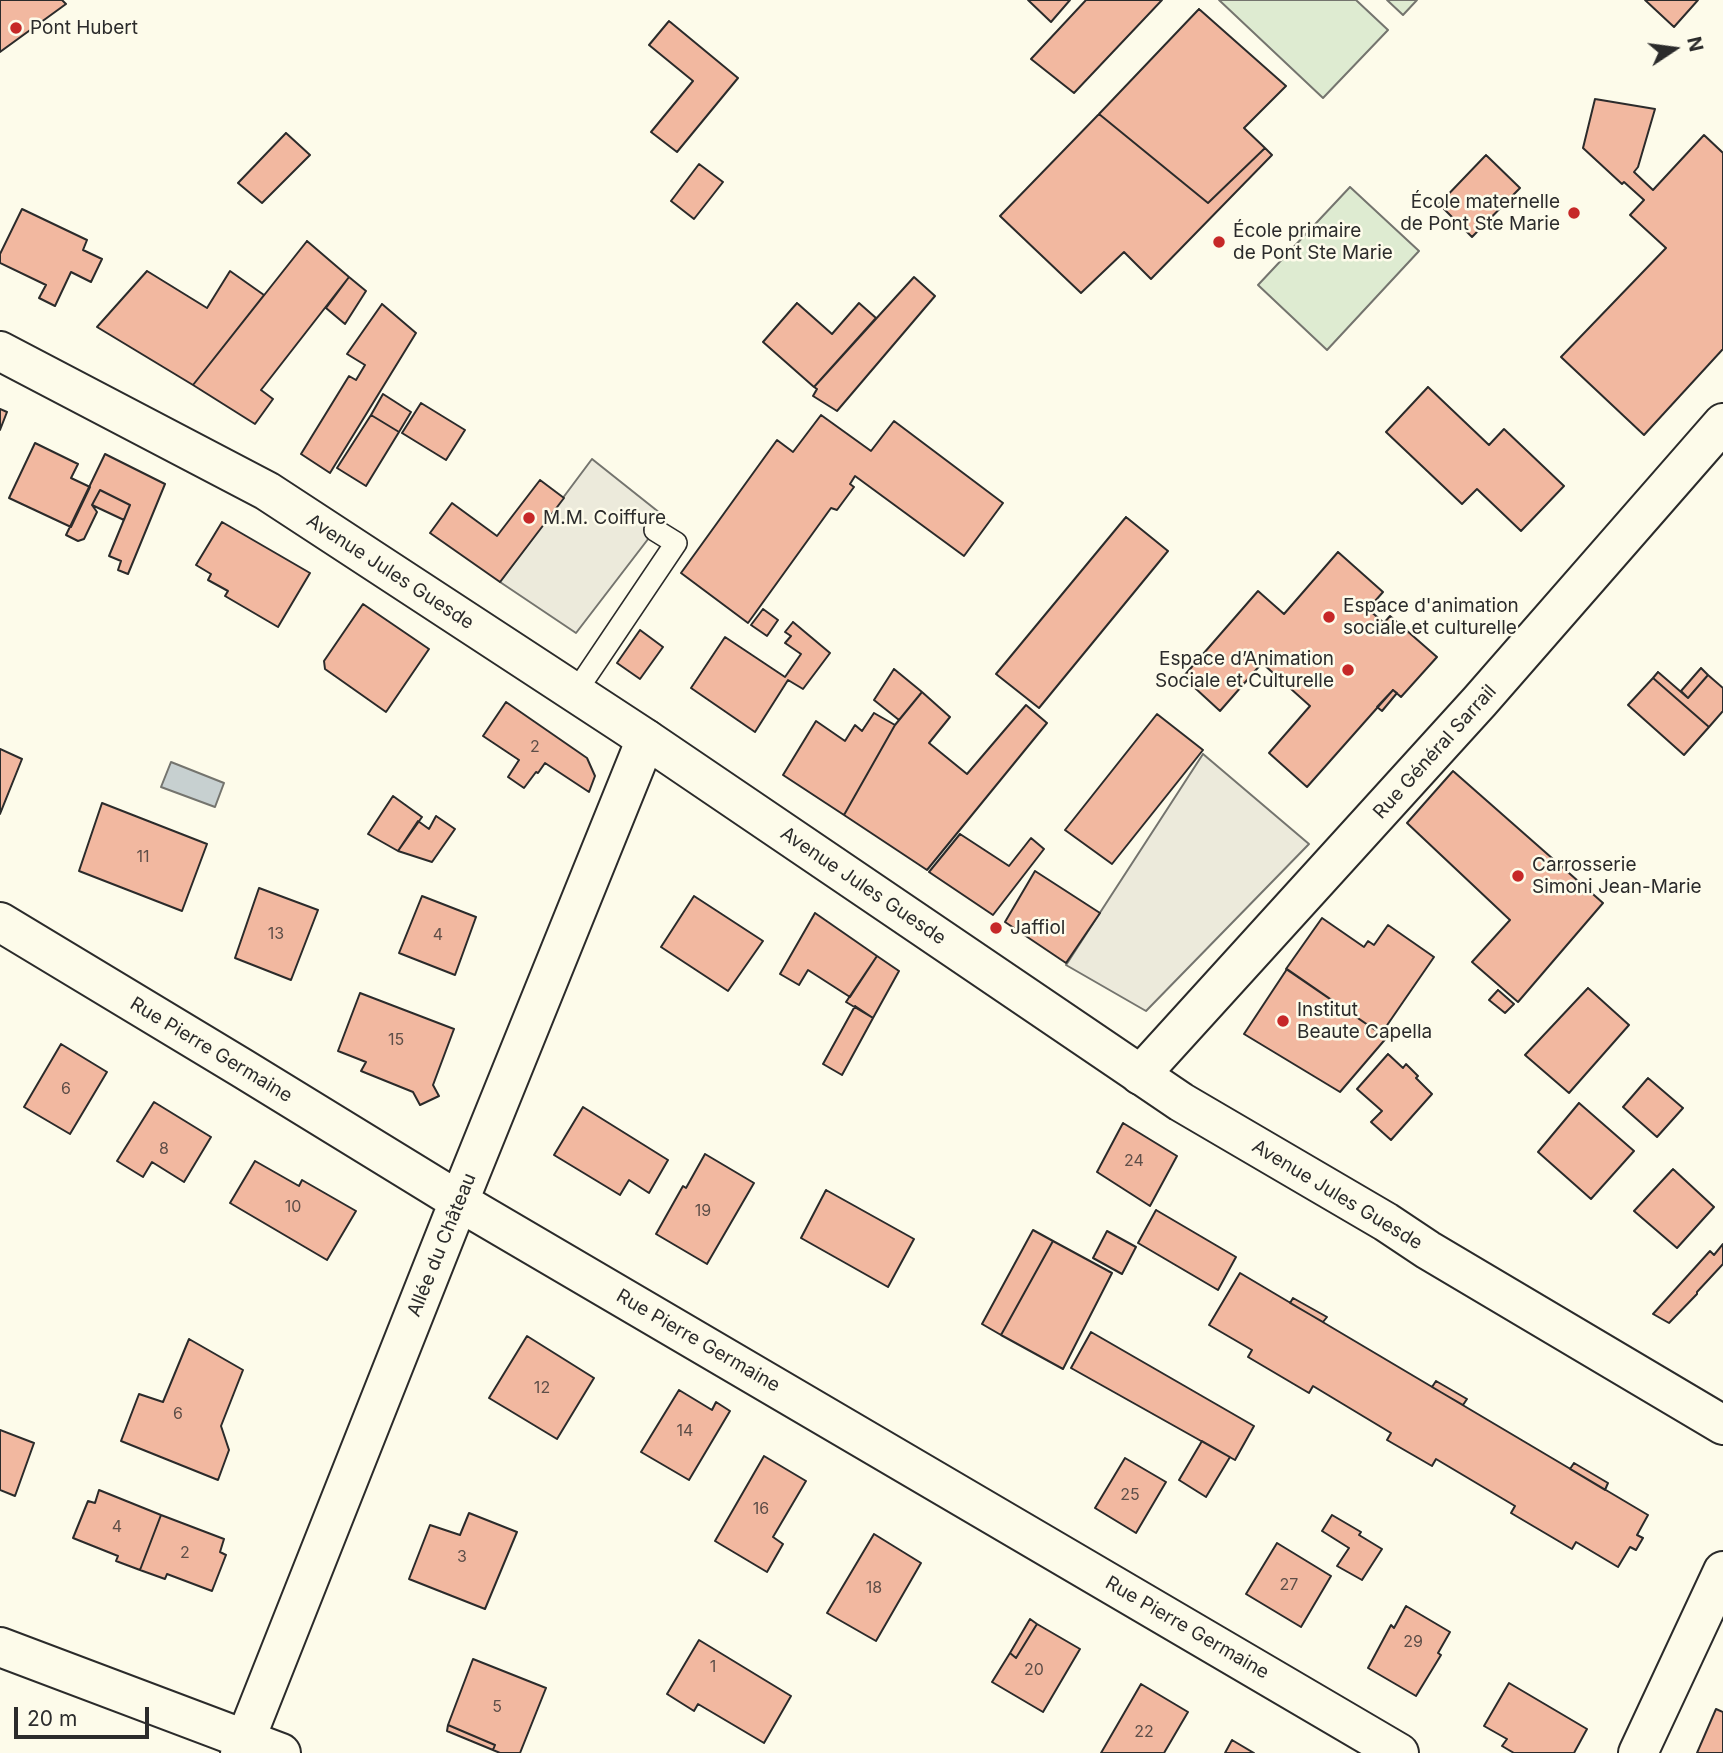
<!DOCTYPE html>
<meta charset="utf-8">
<style>
body{margin:0}
#map{position:relative;width:1723px;height:1753px;overflow:hidden;background:#fdfbea;font-family:Inter,sans-serif}
canvas{display:block}
.north{position:absolute;left:1639px;top:14px;width:70px;height:70px;-webkit-text-stroke:5px #fdfbea;paint-order:stroke;rotate:77deg;font-size:19px;font-weight:700;line-height:28px;text-align:center;color:#2b2b2b}
.north::after{content:'';display:block;margin:auto;width:24px;height:32px;background:#2b2b2b;clip-path:polygon(50% 0,100% 100%,50% 72%,0 100%)}
.scale{position:absolute;left:14px;top:1707px;width:135px;height:32px;box-sizing:border-box;border:4px solid #2b2b2b;border-top:0;padding-left:9px;font-size:21px;line-height:24px;white-space:nowrap;color:#2b2b2b;-webkit-text-stroke:5px #fdfbea;paint-order:stroke}
</style>
<div id="map">
<canvas width="1723" height="1753"></canvas>
<div class="north">N</div>
<div class="scale">20 m</div>
</div>
<script>
const g = document.querySelector('canvas').getContext('2d');
g.lineJoin = 'round';
function fillPath(path, color) {
  g.fillStyle = color;
  g.fill(path, 'evenodd');
}
function shape(rows) {
  const path = new Path2D();
  for (const r of rows) {
    path.moveTo(r[0], r[1]);
    for (let i = 2; i < r.length; i += 2) path.lineTo(r[i], r[i + 1]);
  }
  return path;
}
function stroke(path, color, width, dash) {
  g.strokeStyle = color;
  g.lineWidth = width;
  g.lineCap = dash ? 'butt' : 'round';
  g.setLineDash(dash || []);
  g.stroke(path);
}
function write(font, color, halo, rows, align = 'center') {
  g.font = font + ' Inter,sans-serif';
  g.lineWidth = 5;
  g.setLineDash([]);
  g.textBaseline = 'middle';
  g.strokeStyle = halo;
  g.fillStyle = color;
  for (const [text, x, y, turn = 0] of rows) {
    g.save();
    g.translate(x, y);
    g.rotate((+turn || 0) * Math.PI / 180);
    g.textAlign = isNaN(turn) ? turn : align;
    if (halo) g.strokeText(text, 0, 0);
    g.fillText(text, 0, 0);
    g.restore();
  }
}
const green = shape([
 [1219,0,1356,0,1388,30,1323,98,1219,0],
 [1387,0,1417,0,1403,15,1387,0],
 [1350,187,1419,251,1327,350,1258,285,1350,187]
]);
fillPath(green, '#deebd1');
stroke(green, '#74746e', 2);
const parking = shape([
 [592,459,665,517,576,633,500,582,592,459],
 [1203,754,1309,844,1146,1011,1066,965,1203,754]
]);
fillPath(parking, '#eceadb');
stroke(parking, '#74746e', 2);
const water = shape([
 [171,762,224,783,215,807,161,787,171,762]
]);
fillPath(water, '#c7d0d0');
stroke(water, '#74746e', 2);
const building = shape([
 [0,0,62,0,66,4,0,52,0,0],
 [1028,0,1070,0,1051,22,1028,0],
 [1086,0,1162,0,1074,93,1031,59,1086,0],
 [1645,0,1698,0,1674,27,1645,0],
 [1199,9,1286,86,1244,128,1265,148,1208,203,1099,114,1199,9],
 [669,21,738,78,677,152,651,132,693,81,649,45,669,21],
 [1595,99,1655,109,1638,167,1634,172,1653,190,1704,135,1723,153,1723,349,1644,435,1561,357,1666,248,1630,215,1644,200,1624,182,1622,184,1583,148,1595,99],
 [1099,114,1208,203,1265,148,1272,155,1151,279,1124,252,1081,293,1000,216,1099,114],
 [286,133,310,155,262,203,238,183,286,133],
 [1486,155,1520,188,1472,237,1439,204,1486,155],
 [699,164,723,182,694,219,671,201,699,164],
 [22,209,87,240,83,250,102,259,91,282,71,272,55,306,39,298,46,285,0,263,0,254,22,209],
 [307,241,349,277,261,390,273,399,255,424,193,385,307,241],
 [147,271,207,308,230,271,264,295,193,385,97,327,147,271],
 [349,277,366,291,345,324,326,308,349,277],
 [914,277,935,296,837,411,813,396,817,389,814,387,914,277],
 [797,303,832,334,859,303,876,318,814,387,763,342,797,303],
 [382,304,416,333,330,473,301,454,349,376,356,380,365,365,347,354,382,304],
 [1428,387,1489,445,1504,429,1564,486,1521,531,1477,489,1462,504,1386,432,1428,387],
 [383,394,411,412,399,432,371,415,383,394],
 [421,403,465,430,446,460,402,433,421,403],
 [0,409,7,412,0,430,0,409],
 [371,415,399,432,366,486,337,468,371,415],
 [821,415,871,451,894,421,1003,503,964,556,855,476,850,484,854,487,837,510,831,508,748,623,681,573,777,440,793,452,821,415],
 [35,443,78,464,71,478,90,487,71,527,9,498,35,443],
 [105,454,165,484,128,574,118,570,121,561,109,556,130,505,100,490,92,505,97,512,84,539,78,541,66,535,105,454],
 [540,480,564,498,500,582,430,533,452,503,497,536,540,480],
 [100,490,130,505,124,520,92,505,100,490],
 [1126,517,1168,551,1039,708,996,674,1126,517],
 [222,522,310,573,278,627,225,596,228,591,208,580,211,574,196,565,222,522],
 [1338,552,1383,592,1368,609,1384,623,1390,616,1437,657,1401,697,1393,690,1307,787,1269,753,1310,706,1262,663,1220,711,1183,677,1258,591,1284,614,1338,552],
 [363,604,429,649,386,712,325,669,324,661,363,604],
 [763,609,778,620,767,636,751,625,763,609],
 [793,622,830,653,803,689,788,680,755,732,691,688,725,637,785,677,801,654,785,643,791,636,785,632,793,622],
 [640,630,663,647,640,679,617,663,640,630],
 [1701,668,1708,675,1688,698,1681,691,1701,668],
 [894,669,922,692,899,720,874,700,894,669],
 [1658,672,1688,698,1708,675,1723,688,1723,711,1709,727,1653,678,1658,672],
 [1653,678,1709,727,1684,755,1628,705,1653,678],
 [1393,690,1397,693,1382,711,1377,707,1393,690],
 [922,692,950,717,929,743,967,774,1026,705,1047,723,927,870,844,815,895,725,922,692],
 [506,702,587,758,595,776,589,792,545,763,538,773,536,772,524,788,508,777,519,760,483,736,506,702],
 [874,713,895,725,844,815,783,775,816,721,845,741,855,725,862,731,874,713],
 [1157,714,1203,750,1112,864,1065,830,1157,714],
 [0,749,22,759,0,814,0,749],
 [1453,771,1603,903,1518,1002,1472,962,1510,920,1407,823,1453,771],
 [393,796,422,817,398,851,368,834,393,796],
 [102,803,207,844,182,911,79,871,102,803],
 [436,816,455,829,432,862,398,851,418,821,429,829,436,816],
 [960,834,1009,866,1031,838,1044,849,993,915,929,872,960,834],
 [1035,871,1100,913,1066,963,1005,922,1035,871],
 [259,888,318,910,291,980,235,958,259,888],
 [422,896,476,917,455,975,399,953,422,896],
 [694,896,763,941,728,991,661,947,694,896],
 [815,913,877,956,850,997,808,970,799,985,780,974,815,913],
 [1322,918,1364,947,1368,941,1374,945,1388,925,1434,957,1381,1034,1286,969,1322,918],
 [877,956,899,971,873,1018,846,1002,877,956],
 [1287,969,1381,1034,1388,1036,1340,1092,1244,1034,1287,969],
 [1588,988,1629,1025,1569,1093,1525,1055,1588,988],
 [1498,990,1514,1004,1505,1013,1489,1000,1498,990],
 [360,993,454,1029,433,1085,439,1096,420,1105,413,1092,361,1071,366,1062,338,1051,360,993],
 [855,1006,873,1018,842,1075,823,1064,855,1006],
 [61,1044,107,1072,70,1134,24,1107,61,1044],
 [1388,1054,1403,1068,1406,1064,1418,1076,1416,1078,1432,1094,1391,1140,1371,1122,1382,1111,1357,1089,1388,1054],
 [1648,1078,1683,1108,1657,1137,1623,1107,1648,1078],
 [154,1102,211,1137,184,1182,152,1162,143,1177,117,1161,154,1102],
 [1579,1103,1634,1151,1591,1199,1538,1152,1579,1103],
 [583,1107,668,1160,649,1193,629,1180,620,1195,554,1155,583,1107],
 [1123,1123,1177,1156,1150,1206,1097,1172,1123,1123],
 [705,1154,754,1183,707,1264,656,1234,683,1186,686,1188,705,1154],
 [255,1161,299,1186,302,1180,356,1211,327,1260,230,1203,255,1161],
 [1673,1169,1714,1207,1677,1248,1634,1211,1673,1169],
 [826,1190,914,1239,888,1287,801,1238,826,1190],
 [1156,1210,1236,1257,1218,1290,1138,1243,1156,1210],
 [1033,1230,1053,1241,1001,1335,982,1324,1033,1230],
 [1107,1231,1136,1247,1122,1274,1093,1258,1107,1231],
 [1053,1241,1112,1273,1063,1369,1001,1335,1053,1241],
 [1723,1244,1723,1264,1697,1292,1697,1294,1669,1323,1653,1314,1710,1251,1714,1255,1723,1244],
 [1240,1273,1648,1515,1637,1535,1643,1538,1636,1550,1630,1547,1618,1567,1576,1542,1572,1549,1511,1513,1515,1506,1436,1459,1432,1466,1387,1440,1391,1433,1313,1386,1309,1393,1248,1357,1252,1350,1209,1325,1240,1273],
 [1293,1298,1327,1317,1323,1322,1290,1303,1293,1298],
 [1091,1332,1254,1426,1235,1460,1071,1368,1091,1332],
 [527,1336,594,1378,557,1439,489,1398,527,1336],
 [189,1339,243,1370,221,1426,229,1450,218,1480,121,1441,139,1394,163,1402,189,1339],
 [1436,1381,1467,1399,1463,1405,1432,1387,1436,1381],
 [679,1390,712,1410,716,1402,730,1411,689,1480,641,1452,679,1390],
 [0,1430,34,1443,15,1496,0,1490,0,1430],
 [1202,1441,1230,1457,1206,1497,1179,1480,1202,1441],
 [764,1456,806,1481,773,1537,783,1544,767,1572,715,1541,764,1456],
 [1125,1458,1166,1482,1136,1533,1095,1508,1125,1458],
 [1574,1463,1608,1483,1605,1490,1570,1469,1574,1463],
 [99,1490,161,1515,140,1570,116,1561,118,1556,73,1538,88,1501,95,1503,99,1490],
 [469,1513,517,1532,485,1609,409,1579,430,1525,460,1535,469,1513],
 [161,1515,224,1539,220,1552,226,1555,212,1591,167,1574,165,1579,140,1570,161,1515],
 [1332,1515,1361,1532,1359,1535,1382,1549,1362,1580,1337,1566,1349,1548,1322,1531,1332,1515],
 [874,1534,921,1563,876,1641,827,1613,874,1534],
 [1277,1543,1331,1576,1301,1627,1246,1594,1277,1543],
 [1406,1606,1450,1632,1438,1653,1441,1655,1416,1696,1368,1668,1391,1625,1394,1628,1406,1606],
 [1030,1619,1037,1624,1016,1658,1010,1653,1030,1619],
 [1037,1624,1080,1649,1043,1712,992,1682,1010,1653,1016,1658,1037,1624],
 [699,1640,791,1696,764,1743,698,1704,694,1711,667,1694,699,1640],
 [473,1659,546,1688,520,1753,500,1753,493,1750,495,1745,448,1725,473,1659],
 [1509,1683,1587,1729,1574,1753,1514,1753,1502,1746,1507,1739,1484,1726,1509,1683],
 [1141,1684,1188,1712,1164,1753,1101,1753,1141,1684],
 [1716,1709,1723,1712,1723,1753,1697,1753,1716,1709],
 [448,1725,495,1745,493,1750,447,1731,448,1725],
 [1232,1740,1254,1753,1225,1753,1232,1740]
]);
fillPath(building, '#f2b8a0');
stroke(building, '#2b2b2b', 2);
const lane = shape([
 [575,693,676,543,655,530]
]);
const street = shape([
 [0,922,242,1068,475,1211,1399,1753],
 [1140,1075,1480,701,1723,423],
 [0,1647,281,1753],
 [240,1753,459,1201,646,739],
 [1638,1753,1723,1571]
]);
const primary = shape([
 [0,351,267,491,646,739,1181,1102,1386,1222,1428,1250,1723,1425]
]);
stroke(lane, '#2b2b2b', 24);
stroke(street, '#2b2b2b', 42);
stroke(primary, '#2b2b2b', 42);
stroke(lane, '#fdfbea', 21);
stroke(street, '#fdfbea', 38);
stroke(primary, '#fdfbea', 38);
for (const [x, y, r, color] of [
 [16,28,7,"#c62828"],
 [1574,213,7,"#c62828"],
 [1219,242,7,"#c62828"],
 [529,518,7,"#c62828"],
 [1329,617,7,"#c62828"],
 [1348,670,7,"#c62828"],
 [1518,876,7,"#c62828"],
 [996,928,7,"#c62828"],
 [1283,1021,7,"#c62828"]
]) {
  const dot = new Path2D();
  dot.arc(x, y, r, 0, 2 * Math.PI);
  g.fillStyle = color;
  g.fill(dot);
  stroke(dot, '#fdfbea', 2.5);
}
write('16px', '#5d4e48', null, [
 ["2",535,747],
 ["11",143,857],
 ["13",276,934],
 ["4",438,935],
 ["15",396,1040],
 ["6",66,1089],
 ["8",164,1149],
 ["24",1134,1161],
 ["10",293,1207],
 ["19",703,1211],
 ["12",542,1388],
 ["6",178,1414],
 ["14",685,1431],
 ["25",1130,1495],
 ["16",761,1509],
 ["4",117,1527],
 ["2",185,1553],
 ["3",462,1557],
 ["27",1289,1585],
 ["18",874,1588],
 ["29",1413,1642],
 ["1",713,1667],
 ["20",1034,1670],
 ["5",497,1707],
 ["22",1144,1732]
]);
write('19px', '#2b2b2b', '#fdfbea', [
 ["Pont Hubert",30,28],
 ["École maternelle",1560,202,"right"],
 ["de Pont Ste Marie",1560,224,"right"],
 ["École primaire",1233,231],
 ["de Pont Ste Marie",1233,253],
 ["M.M. Coiffure",543,518],
 ["Espace d'animation",1343,606],
 ["sociale et culturelle",1343,628],
 ["Espace d’Animation",1334,659,"right"],
 ["Sociale et Culturelle",1334,681,"right"],
 ["Carrosserie",1532,865],
 ["Simoni Jean-Marie",1532,887],
 ["Jaffiol",1010,928],
 ["Institut",1297,1010],
 ["Beaute Capella",1297,1032]
], 'left');
write('19px', '#2b2b2b', '#fdfbea', [
 ["Avenue Jules Guesde",390,572,33],
 ["Rue Général Sarrail",1435,752,-48],
 ["Avenue Jules Guesde",863,886,34],
 ["Rue Pierre Germaine",211,1050,31],
 ["Avenue Jules Guesde",1337,1195,31],
 ["Allée du Château",442,1245,-68],
 ["Rue Pierre Germaine",698,1341,30],
 ["Rue Pierre Germaine",1187,1628,30]
]);
</script>
